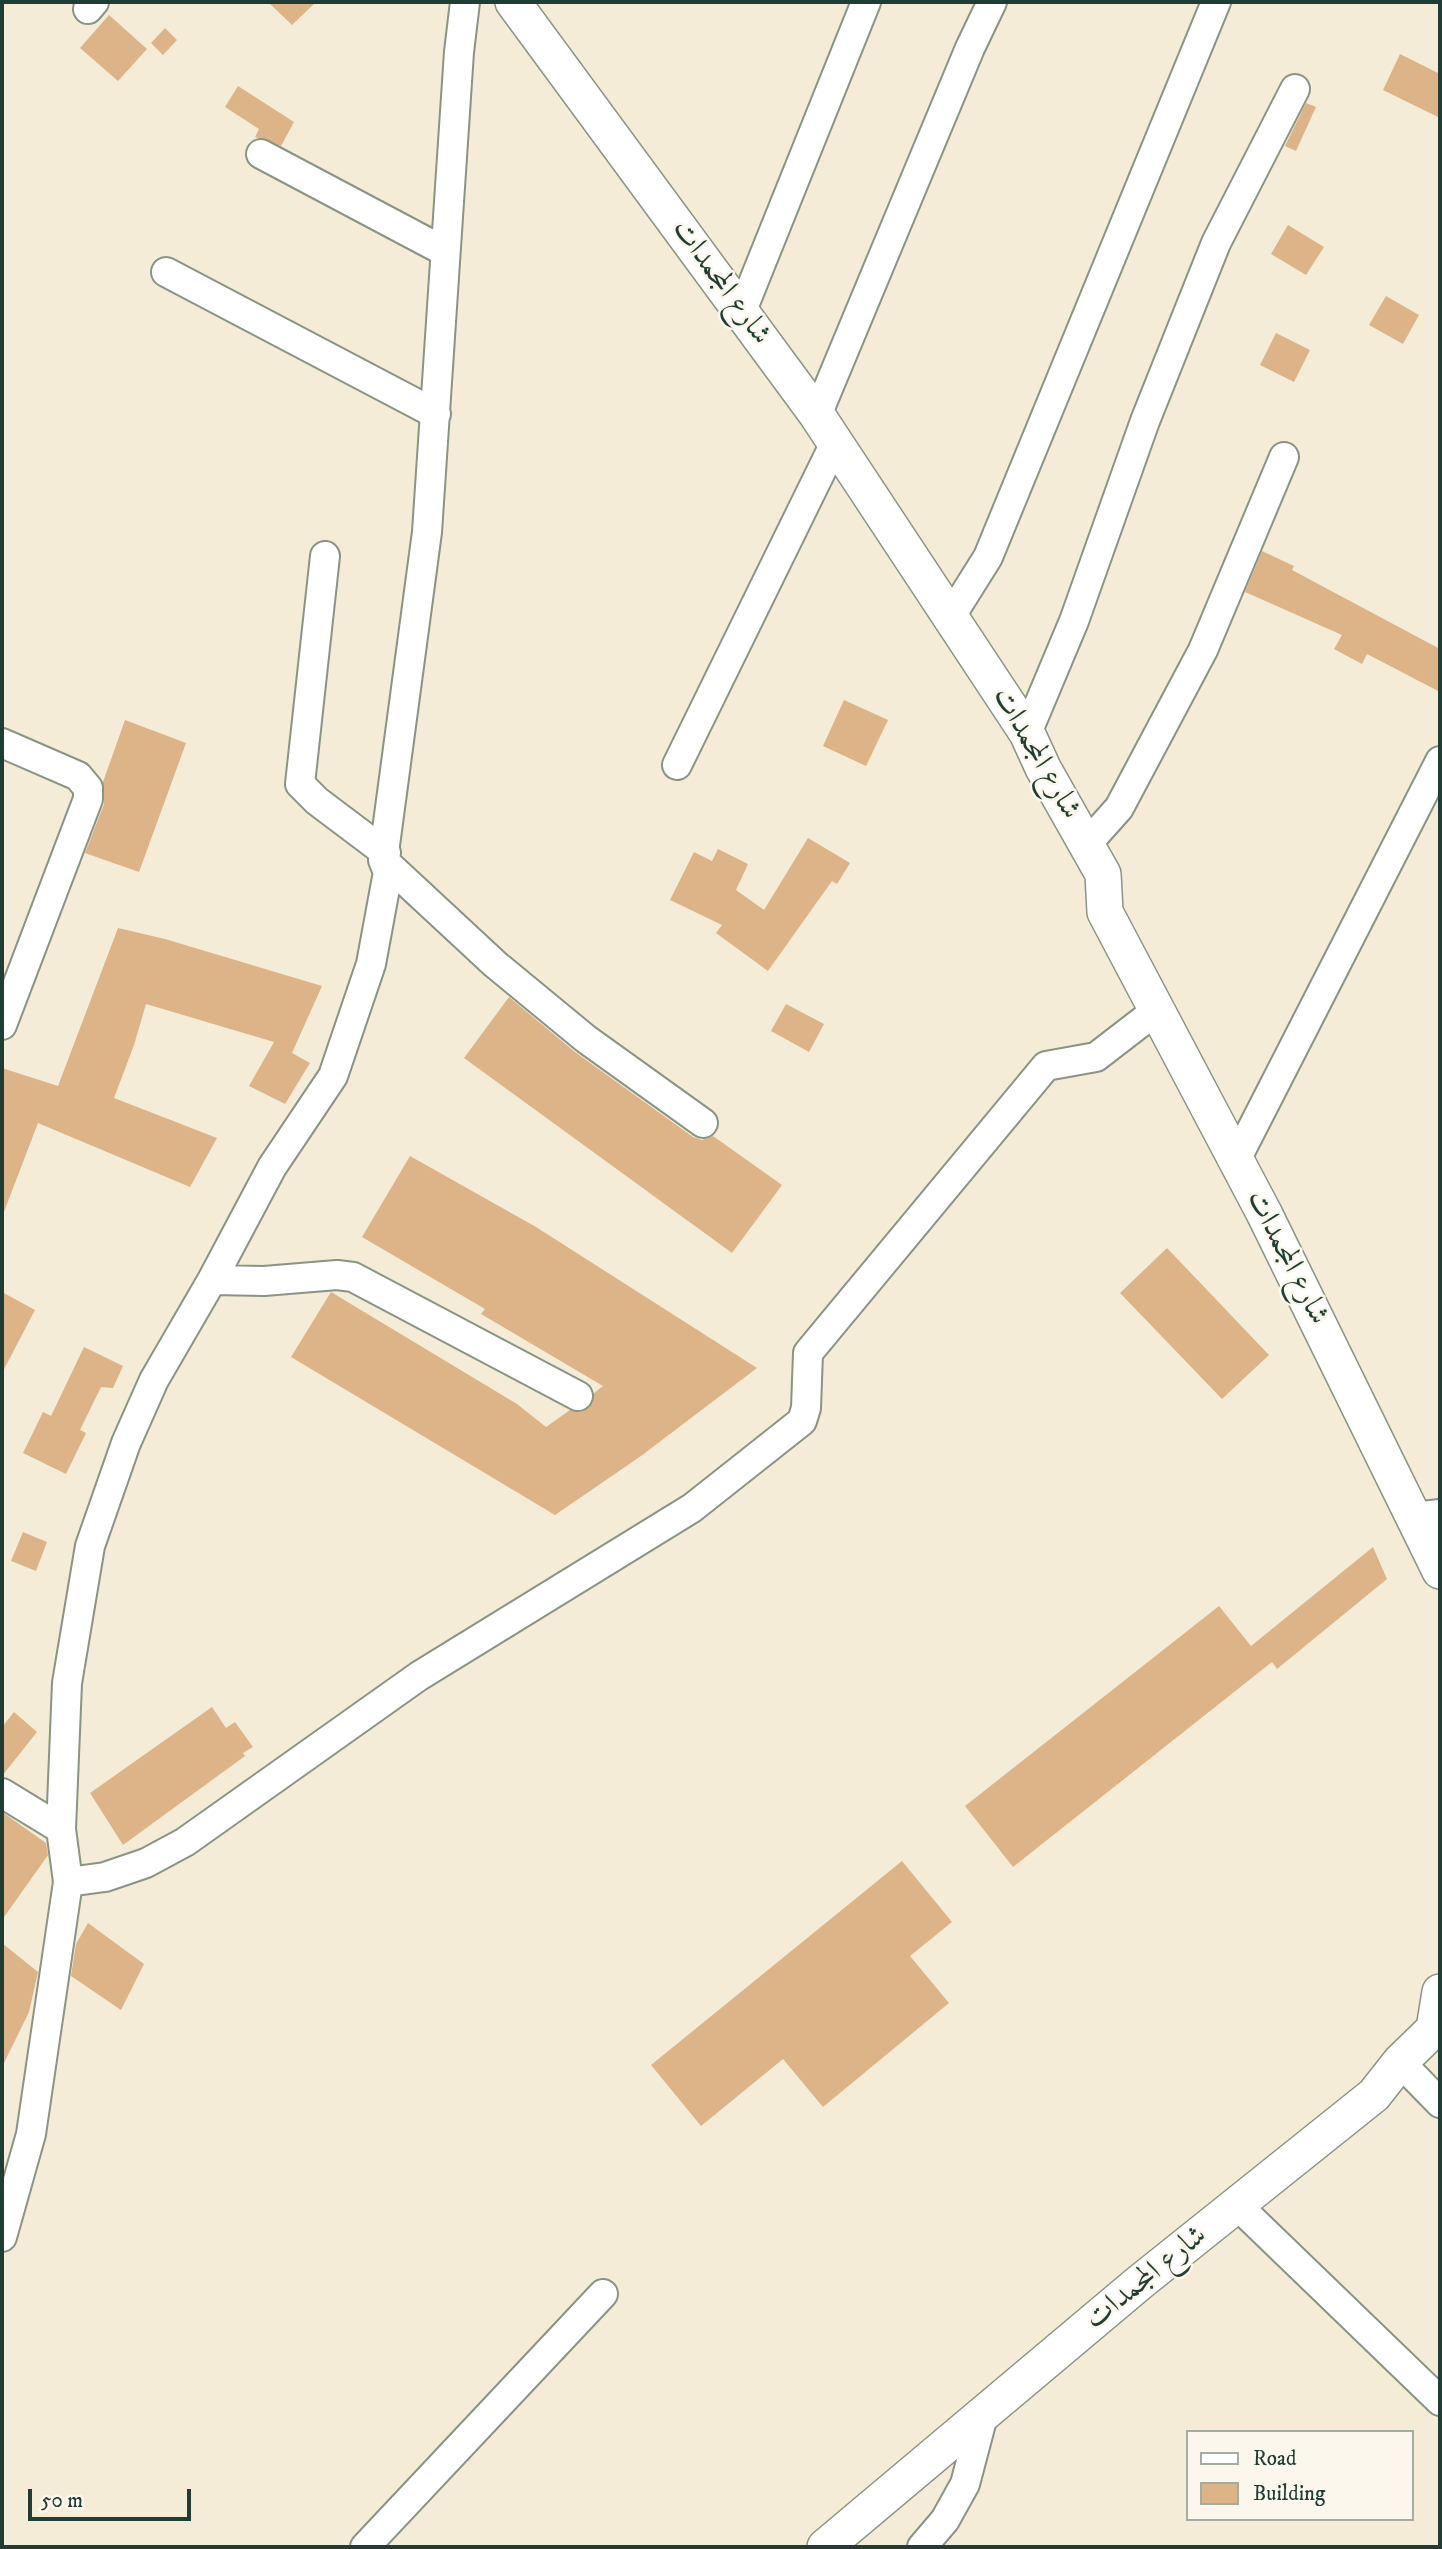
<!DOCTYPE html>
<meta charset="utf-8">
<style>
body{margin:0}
#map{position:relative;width:1442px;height:2549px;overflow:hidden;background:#f4ecd6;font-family:"IM FELL DW Pica",serif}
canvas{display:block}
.frame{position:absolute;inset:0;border:4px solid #1f3d34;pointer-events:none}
.legend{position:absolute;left:1186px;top:2430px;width:228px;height:91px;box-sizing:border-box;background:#fbf7ec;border:2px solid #a3ada2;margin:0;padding:9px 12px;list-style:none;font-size:21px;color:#1f3d34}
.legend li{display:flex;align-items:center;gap:14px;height:35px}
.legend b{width:35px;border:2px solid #a3ada2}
.scale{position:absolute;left:28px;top:2489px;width:163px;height:32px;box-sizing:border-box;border:4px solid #1f3d34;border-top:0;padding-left:9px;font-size:21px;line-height:24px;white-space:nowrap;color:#1f3d34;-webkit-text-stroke:5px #fbf7ec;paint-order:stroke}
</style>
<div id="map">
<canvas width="1442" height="2549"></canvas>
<div class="frame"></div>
<ul class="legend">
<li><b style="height:9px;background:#fff"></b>Road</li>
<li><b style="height:19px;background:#ddb488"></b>Building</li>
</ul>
<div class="scale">50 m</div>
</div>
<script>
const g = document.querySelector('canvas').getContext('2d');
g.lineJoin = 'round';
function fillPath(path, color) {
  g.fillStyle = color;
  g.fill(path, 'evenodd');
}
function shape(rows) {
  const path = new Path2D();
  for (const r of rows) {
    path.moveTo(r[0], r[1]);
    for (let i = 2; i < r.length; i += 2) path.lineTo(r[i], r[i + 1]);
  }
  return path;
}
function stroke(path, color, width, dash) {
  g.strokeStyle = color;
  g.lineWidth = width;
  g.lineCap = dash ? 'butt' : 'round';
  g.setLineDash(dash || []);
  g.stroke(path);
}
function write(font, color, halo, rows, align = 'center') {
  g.font = font + ' "IM FELL DW Pica",Amiri,serif';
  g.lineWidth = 5;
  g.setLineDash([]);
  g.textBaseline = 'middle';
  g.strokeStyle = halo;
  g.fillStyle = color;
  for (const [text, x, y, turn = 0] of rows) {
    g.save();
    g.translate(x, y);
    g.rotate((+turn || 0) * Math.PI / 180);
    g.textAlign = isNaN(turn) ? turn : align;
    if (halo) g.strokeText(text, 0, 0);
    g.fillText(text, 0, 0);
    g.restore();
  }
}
fillPath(shape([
 [268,2,316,2,292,25],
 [109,15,147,49,118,81,80,48],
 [165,28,177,40,163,55,151,43],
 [1400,54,1440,74,1440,118,1383,90],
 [238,86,294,122,281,146,255,137,259,129,225,107],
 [1306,103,1316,107,1296,151,1285,146],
 [1288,225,1324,247,1306,275,1271,254],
 [1386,296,1419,315,1403,344,1369,325],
 [1276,333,1310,350,1294,382,1260,365],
 [1262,551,1294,566,1292,570,1440,649,1440,692,1367,654,1362,664,1334,649,1342,635,1245,592],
 [844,700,888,720,866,766,823,746],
 [125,720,186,743,139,872,85,853,104,804,103,782],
 [808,838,850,863,837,884,832,881,768,971,716,933,722,925,670,900,694,852,712,861,718,849,748,864,736,890,764,910],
 [118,928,165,939,322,986,292,1053,310,1063,285,1104,249,1086,274,1042,146,1004,134,1045,114,1098,217,1138,190,1187,38,1123,2,1217,2,1068,58,1086],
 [509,997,575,1052,693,1137,702,1140,713,1136,782,1185,732,1253,464,1058],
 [786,1004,824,1024,809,1052,771,1031],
 [410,1156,536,1227,757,1368,641,1456,555,1515,291,1357,331,1292,517,1404,546,1427,570,1410,579,1412,592,1404,594,1393,603,1386,481,1314,485,1309,362,1237],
 [1167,1248,1269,1355,1222,1399,1120,1293],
 [2,1292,35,1310,2,1373],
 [84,1347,123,1366,113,1388,101,1387,80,1430,86,1433,66,1474,23,1453,43,1412,51,1416],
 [23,1532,47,1542,36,1571,11,1561],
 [1373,1547,1387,1579,1277,1669,1272,1662,1013,1867,965,1806,1219,1606,1251,1646],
 [212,1707,226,1728,235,1722,253,1747,243,1753,245,1756,123,1845,90,1793],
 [14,1712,37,1732,2,1776,2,1727],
 [2,1812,46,1843,48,1855,2,1920],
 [902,1861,952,1922,910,1956,949,2003,823,2107,783,2059,701,2126,651,2065],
 [88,1923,144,1964,121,2010,71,1976,76,1944],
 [2,1943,38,1972,29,2012,2,2067]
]), '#ddb488');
const minor = shape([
 [88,9,94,2],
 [261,154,444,251],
 [166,272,436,414],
 [741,313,866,2],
 [817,415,970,48,992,2],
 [325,556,300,784,317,801,386,853],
 [951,616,988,557,1216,2],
 [1027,733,1074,621,1145,421,1216,243,1295,89],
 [2,743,78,776,88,788,88,799,2,1025],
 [677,765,835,443],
 [1086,845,1119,808,1203,650,1284,457],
 [383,860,495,964,586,1039,703,1123],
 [1236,1160,1440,761],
 [212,1280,264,1281,337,1275,353,1277,578,1396],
 [1414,1517,1440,1514],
 [2,1793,61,1829],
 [68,1882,105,1877,146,1863,185,1842,419,1676,692,1508,802,1421,806,1408,808,1353,1046,1066,1096,1057,1157,1010],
 [1400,2062,1440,2103],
 [1238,2206,1440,2401],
 [2,2237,31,2134,68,1882,61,1829,67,1683,90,1546,126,1443,154,1380,212,1280,272,1167,333,1076,371,964,388,872,383,860,427,532,459,52,465,2],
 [365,2547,603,2294],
 [922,2547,945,2520,965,2484,983,2416]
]);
const major = shape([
 [513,2,817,415,1027,733,1043,768,1103,874,1105,912,1264,1213,1440,1571],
 [825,2547,1139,2283,1374,2095,1400,2062,1434,2029,1440,1992]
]);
stroke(minor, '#8a9485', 32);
stroke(major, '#8a9485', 38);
stroke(minor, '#fff', 28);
stroke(major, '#fff', 35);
write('30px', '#1f3d34', '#fbf7ec', [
 ["شارع المجمدات",720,283,54],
 ["شارع المجمدات",1035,754,60],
 ["شارع المجمدات",1286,1258,63],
 ["شارع المجمدات",1147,2279,-39]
]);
</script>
